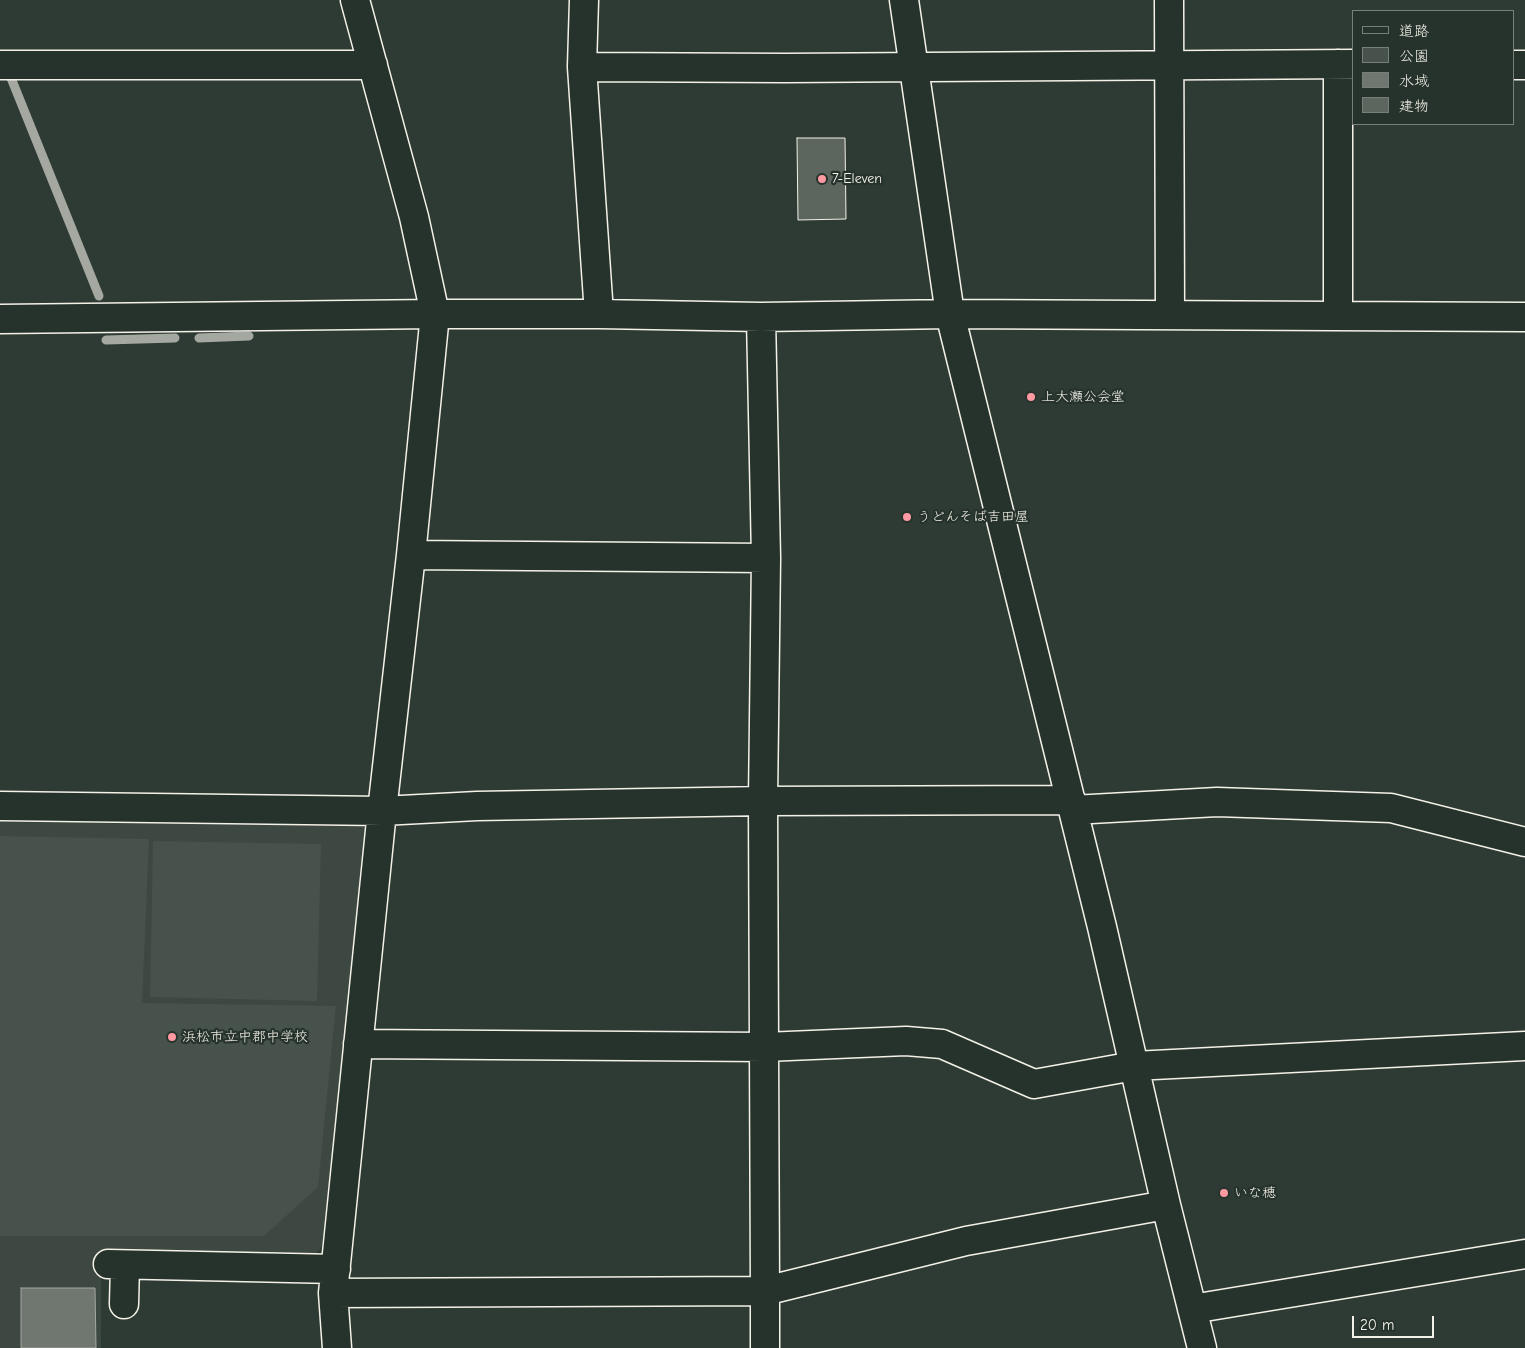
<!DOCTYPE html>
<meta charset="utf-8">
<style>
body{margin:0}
#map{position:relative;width:1525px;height:1348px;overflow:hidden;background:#2e3b34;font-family:"Comic Neue","Klee One",sans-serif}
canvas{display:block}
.legend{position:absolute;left:1352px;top:10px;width:162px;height:115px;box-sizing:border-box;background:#26332d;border:1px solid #787f78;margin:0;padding:6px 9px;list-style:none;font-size:15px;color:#f4f1e8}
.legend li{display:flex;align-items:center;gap:10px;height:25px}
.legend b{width:25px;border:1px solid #787f78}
.scale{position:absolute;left:1352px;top:1316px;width:82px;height:22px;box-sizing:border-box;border:2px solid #f4f1e8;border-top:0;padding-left:6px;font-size:15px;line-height:18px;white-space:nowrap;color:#f4f1e8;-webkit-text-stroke:4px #26332d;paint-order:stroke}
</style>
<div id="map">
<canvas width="1525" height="1348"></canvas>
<ul class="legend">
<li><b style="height:6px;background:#26332d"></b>道路</li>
<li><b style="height:14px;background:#48524c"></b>公園</li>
<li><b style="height:14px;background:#6f7770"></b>水域</li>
<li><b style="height:14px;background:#5c655e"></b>建物</li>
</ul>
<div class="scale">20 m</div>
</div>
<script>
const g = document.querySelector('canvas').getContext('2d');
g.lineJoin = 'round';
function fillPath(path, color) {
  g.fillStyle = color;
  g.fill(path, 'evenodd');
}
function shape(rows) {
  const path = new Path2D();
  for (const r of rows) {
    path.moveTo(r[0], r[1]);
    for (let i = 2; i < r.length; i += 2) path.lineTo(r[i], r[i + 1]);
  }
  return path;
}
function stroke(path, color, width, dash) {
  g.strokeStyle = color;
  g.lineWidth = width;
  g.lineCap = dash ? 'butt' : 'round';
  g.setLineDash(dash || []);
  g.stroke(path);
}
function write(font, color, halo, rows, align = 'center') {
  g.font = font + ' "Comic Neue","Klee One",sans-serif';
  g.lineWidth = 4.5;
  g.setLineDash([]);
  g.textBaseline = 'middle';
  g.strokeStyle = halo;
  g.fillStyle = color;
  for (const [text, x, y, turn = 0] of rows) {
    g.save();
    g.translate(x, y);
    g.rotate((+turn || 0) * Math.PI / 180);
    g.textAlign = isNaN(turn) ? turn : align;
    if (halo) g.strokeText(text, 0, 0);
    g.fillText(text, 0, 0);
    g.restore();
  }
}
fillPath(shape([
 [0,822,367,826,322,1247,312,1257,101,1254,101,1348,0,1348]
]), '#3c4841');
fillPath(shape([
 [0,836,149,839,142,1003,336,1006,318,1187,264,1236,0,1236],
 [153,841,321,844,317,1001,150,997]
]), '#48524c');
const water = shape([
 [21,1288,95,1288,96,1348,21,1348,21,1288]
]);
fillPath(water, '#6f7770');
stroke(water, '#a4a8a0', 1);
stroke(shape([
 [7,68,99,296],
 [199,338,249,336],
 [106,340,175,338]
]), '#a4a8a0', 9);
const building = shape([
 [797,138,845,138,846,219,798,220,797,138]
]);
fillPath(building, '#5c655e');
stroke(building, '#f4f1e8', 1);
const minor = shape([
 [355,0,414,217,435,314,411,555,382,811,477,806,763,801,1071,800],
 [584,0,582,67,599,314],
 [904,0,950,314,1102,927,1166,1205,1202,1348],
 [1169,0,1170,315],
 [0,65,373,65],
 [1514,65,1525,65],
 [582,67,785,68,1354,64],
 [1338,315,1338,64],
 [0,319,435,314,599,314,761,317,950,314,1525,317],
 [411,555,766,558],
 [0,806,382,811,333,1293,337,1348],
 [1073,810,1217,802,1391,808,1525,842],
 [358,1044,765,1047,906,1041,942,1044,1034,1084,1134,1066,1525,1046],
 [108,1264,336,1269],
 [333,1293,765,1291,763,801,766,558,761,317],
 [124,1304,125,1265],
 [1192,1309,1525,1254],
 [765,1348,765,1291,966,1241,1166,1205]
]);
stroke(minor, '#f4f1e8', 31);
stroke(minor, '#26332d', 28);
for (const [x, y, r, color] of [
 [822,179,5,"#ff9aa2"],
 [1031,397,5,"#ff9aa2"],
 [907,517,5,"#ff9aa2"],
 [172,1037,5,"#ff9aa2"],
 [1224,1193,5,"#ff9aa2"]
]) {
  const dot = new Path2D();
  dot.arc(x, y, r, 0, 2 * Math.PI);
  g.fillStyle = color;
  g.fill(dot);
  stroke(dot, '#26332d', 2);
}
write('14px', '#f4f1e8', '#26332d', [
 ["7-Eleven",832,179],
 ["上大瀬公会堂",1041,397],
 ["うどんそば吉田屋",917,517],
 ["浜松市立中郡中学校",182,1037],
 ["いな穂",1234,1193]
], 'left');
</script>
